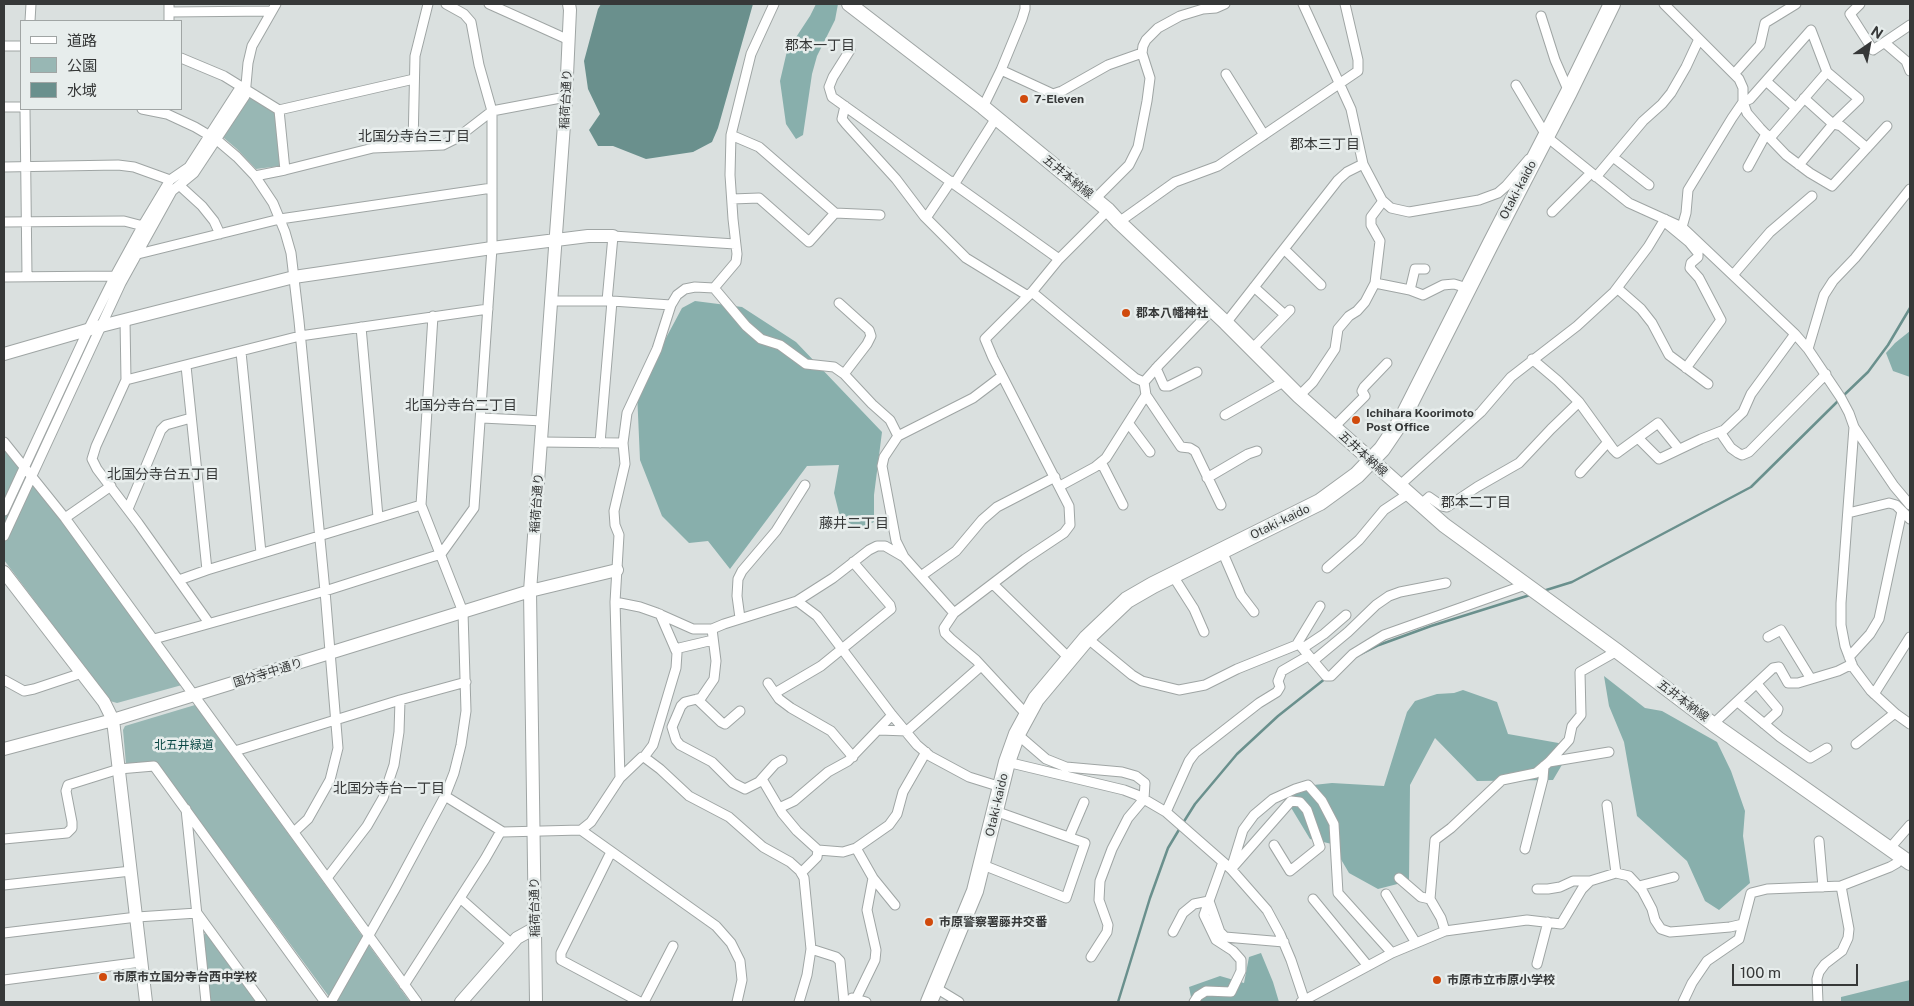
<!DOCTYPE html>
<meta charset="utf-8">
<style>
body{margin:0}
#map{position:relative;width:1914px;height:1006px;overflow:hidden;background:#dae0df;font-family:"Public Sans","Noto Sans JP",sans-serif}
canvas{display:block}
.frame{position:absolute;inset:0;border:5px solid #363838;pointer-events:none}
.legend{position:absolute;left:20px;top:20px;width:162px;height:90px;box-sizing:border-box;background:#e7edec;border:1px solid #a0a5a4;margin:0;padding:6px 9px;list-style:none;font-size:15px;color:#363838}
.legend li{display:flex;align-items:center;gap:10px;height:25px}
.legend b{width:25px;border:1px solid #a0a5a4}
.north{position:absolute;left:1844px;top:20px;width:50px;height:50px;-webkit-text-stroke:4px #e7edec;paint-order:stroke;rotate:33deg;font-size:14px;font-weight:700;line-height:20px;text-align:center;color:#363838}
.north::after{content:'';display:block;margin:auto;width:18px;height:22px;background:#363838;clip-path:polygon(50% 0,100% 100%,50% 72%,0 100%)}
.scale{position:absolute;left:1732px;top:964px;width:126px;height:22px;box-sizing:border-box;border:2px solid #363838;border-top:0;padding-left:6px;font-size:15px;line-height:18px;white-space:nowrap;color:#363838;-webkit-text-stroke:4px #e7edec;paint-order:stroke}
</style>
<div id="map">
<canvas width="1914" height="1006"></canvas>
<div class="frame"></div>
<ul class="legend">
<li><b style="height:6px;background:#fff"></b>道路</li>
<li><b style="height:14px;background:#98b7b4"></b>公園</li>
<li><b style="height:14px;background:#6a908d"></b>水域</li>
</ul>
<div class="north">N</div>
<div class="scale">100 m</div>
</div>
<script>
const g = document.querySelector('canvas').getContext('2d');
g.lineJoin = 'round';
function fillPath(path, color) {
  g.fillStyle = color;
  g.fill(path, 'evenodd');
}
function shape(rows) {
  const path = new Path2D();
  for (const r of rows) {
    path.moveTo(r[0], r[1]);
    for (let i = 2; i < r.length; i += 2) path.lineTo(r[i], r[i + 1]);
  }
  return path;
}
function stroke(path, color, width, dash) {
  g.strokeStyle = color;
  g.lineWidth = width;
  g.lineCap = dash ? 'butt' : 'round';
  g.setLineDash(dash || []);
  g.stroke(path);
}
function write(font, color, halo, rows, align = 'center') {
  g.font = font + ' "Public Sans","Noto Sans JP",sans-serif';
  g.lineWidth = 5;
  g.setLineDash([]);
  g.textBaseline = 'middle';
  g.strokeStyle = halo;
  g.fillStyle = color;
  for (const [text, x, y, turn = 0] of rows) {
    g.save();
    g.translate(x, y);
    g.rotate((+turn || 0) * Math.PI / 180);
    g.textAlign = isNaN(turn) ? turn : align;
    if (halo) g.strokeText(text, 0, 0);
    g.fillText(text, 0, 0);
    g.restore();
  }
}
fillPath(shape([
 [248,96,251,96,275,112,282,164,280,166,256,169,237,149,224,138,224,134],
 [4,448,63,522,182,685,117,703,110,701,4,560],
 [195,705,410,1002,333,1002,156,762,126,764,123,730,125,726],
 [206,933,257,1002,210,1002,202,936]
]), '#98b7b4');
fillPath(shape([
 [816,4,838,4,835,20,817,56,812,74,803,135,796,139,786,124,780,81,787,51,810,16],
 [695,301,742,307,796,342,882,432,874,495,874,522,859,529,840,517,834,493,839,465,807,466,730,569,708,541,689,543,662,516,640,460,637,392,682,308],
 [1910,331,1910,377,1893,371,1886,353,1895,343],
 [1604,676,1645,708,1662,711,1717,742,1731,771,1745,811,1743,836,1750,883,1719,910,1705,901,1687,861,1637,816,1624,742,1609,706],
 [1463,690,1497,702,1508,734,1564,744,1563,763,1553,780,1477,781,1435,738,1410,785,1409,881,1378,889,1349,873,1332,844,1310,839,1287,801,1304,786,1332,783,1384,786,1407,712,1415,701,1437,694,1454,693],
 [1261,953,1273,982,1279,1002,1192,1002,1189,987,1220,976,1244,983,1249,957],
 [1910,980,1910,1002,1841,1002,1841,997]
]), '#88afac');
fillPath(shape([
 [601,4,753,4,718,128,712,142,693,152,646,159,613,146,598,146,589,130,600,114,588,89,584,61,598,9]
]), '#6a908d');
stroke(shape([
 [1843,396,1868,372,1888,345,1910,308],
 [1543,591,1572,582,1751,487,1839,400],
 [1361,654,1379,645,1431,626,1530,595],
 [1183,823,1195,804,1237,754,1278,716,1326,678],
 [1118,1002,1150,898,1168,848,1180,828]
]), '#6a908d', 2.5);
const street = shape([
 [489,4,569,40],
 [1303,4,1351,109,1363,164,1382,200,1391,208,1409,212,1479,200,1498,193,1506,186,1529,159],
 [1664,4,1739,79,1743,88,1743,102,1747,113,1760,128,1786,155,1810,173,1832,186,1887,126],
 [1860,4,1850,14,1873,50,1910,25],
 [169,12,272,11],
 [1541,16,1555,60,1569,92],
 [30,21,31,4],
 [169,21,169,4],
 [1885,43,1906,61,1910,71],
 [4,46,21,46],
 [850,50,833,77,829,87,832,97,1059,259],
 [181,58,224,76,279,110,414,79],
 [1001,70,1053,94,1062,91,1108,65,1142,53],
 [1226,74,1264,135],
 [1734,74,1760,45,1765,23,1796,4],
 [1766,81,1796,108],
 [1516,85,1547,137,1629,203,1682,227,1795,334,1808,349,1841,398,1849,413,1854,427,1841,603,1841,625,1845,646,1853,667,1871,691,1896,714,1910,724],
 [1804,98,1833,124,1841,126,1867,148],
 [845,106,842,119,846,124,896,179,924,216,966,258,1028,296],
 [4,107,21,107],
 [983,107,1001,70,1022,19,1025,9,1025,4],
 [25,109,27,276],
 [142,109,167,114,195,127,217,140,237,157,255,176,273,203,285,232,291,253,299,321,325,591,338,748,330,780,308,819,294,832],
 [279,110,285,170],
 [731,135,759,147,835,213,880,215],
 [1770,138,1827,72],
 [413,145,415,56,428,4],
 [1613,157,1649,185],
 [4,167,118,165,134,167,170,180],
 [1748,167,1766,134],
 [255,176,285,170,373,148,443,145,457,138,492,111,566,97],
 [1596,177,1643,121,1662,104,1671,93,1686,67,1699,39],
 [955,183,996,118],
 [179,185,202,206,214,221,220,234],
 [732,199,759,198,809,242,835,213],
 [1095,199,1129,165,1138,147,1147,101,1150,78,1142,53,1143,46,1146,40,1158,28,1180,16,1203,9,1216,8,1225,4],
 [1552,212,1591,173],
 [926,218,951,181],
 [4,222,124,221,147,227],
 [1119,222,1175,182,1218,166,1358,71,1358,60,1345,4],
 [1666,223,1689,242,1698,253,1698,257,1691,263,1690,268,1699,278,1721,320,1686,368],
 [1682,227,1686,213,1688,190,1732,118,1743,102,1750,99,1811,30,1827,72,1859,99,1833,124,1799,165],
 [1284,249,1321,285],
 [138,254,280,219,492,188],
 [1733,275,1770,232,1812,196],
 [4,277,115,276],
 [1375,283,1410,290,1423,295,1443,285,1454,284,1467,288],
 [1254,287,1285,315],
 [714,288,736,262,737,254,733,219,730,175,731,135,751,54,774,4],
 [1617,288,1641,309,1652,323,1669,355,1708,384],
 [1410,290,1415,269,1425,269],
 [1032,292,1135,378,1144,382],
 [552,301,612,301,671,305],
 [607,301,613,236,735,244],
 [839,303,869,330,871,336,867,344,844,374],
 [125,320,126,380,96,446,92,459,97,469,138,523,209,623],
 [1226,323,1338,180,1347,172,1363,164],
 [361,327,378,517],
 [1252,349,1290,310],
 [1808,349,1824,295,1833,281,1855,258,1910,189],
 [241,352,261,553],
 [1532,359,1558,381,1579,402,1613,449,1617,453,1658,423,1679,449],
 [186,366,207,570],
 [1156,368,1164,386,1169,386,1197,372],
 [126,380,300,336,488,309],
 [1144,382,1159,365,1213,309],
 [1146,395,1181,447,1190,448,1195,451,1221,505],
 [1299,396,1313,382,1335,349,1338,329,1349,316,1357,311,1365,302,1375,283,1380,241,1371,225,1371,217,1383,201],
 [1225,415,1285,381],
 [482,418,543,421],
 [1129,424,1150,452],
 [1334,427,1365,396,1362,391,1364,387,1387,363],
 [1854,427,1894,486,1910,505],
 [1720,432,1731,448,1738,453,1742,455,1749,452,1826,374],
 [1638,438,1659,459,1701,439,1724,430,1743,412,1751,394,1795,334],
 [4,442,65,518,417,1002],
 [541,442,623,443],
 [600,443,612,301],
 [1101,462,1123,505],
 [1580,473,1608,442],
 [1207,478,1248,454,1257,451],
 [1060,486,1095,467,1106,458,1146,395,1144,382],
 [1399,486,1481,412,1511,377,1577,326,1614,292,1648,247,1665,219],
 [1420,505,1429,497,1442,506,1447,507,1477,487,1519,463,1551,429,1579,402],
 [128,509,161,430,166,425,191,418],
 [4,511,88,330,115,276,143,225,170,180,189,167,238,91,245,88],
 [1848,513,1889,503,1896,505,1910,519],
 [65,518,111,486],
 [4,536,121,283,172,191,194,173,245,96,248,63,252,46,276,4],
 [1222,551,1241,595,1254,612],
 [904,557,896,541,882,466,884,457,898,436,973,398,1002,376],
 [1327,568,1359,540,1384,510,1408,494],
 [921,576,956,551,982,520,997,507,1055,477],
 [1173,576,1194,609,1204,632],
 [179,580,207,570,421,505],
 [993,584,1069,658],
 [797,601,817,616,892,715,917,745,930,756,969,777,1001,787],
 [615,602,640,607,657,613,693,629,712,629,724,624,797,601,833,578,869,550,877,546,885,546,904,557,954,613],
 [740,618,737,596,738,579,742,571,776,531,805,485],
 [712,629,716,661,714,679,701,698,685,702,681,706,672,727,676,740,680,745,712,762,733,783,745,789,759,782,775,764,782,760],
 [1768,637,1781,630,1811,679],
 [1087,638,1132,675,1142,681,1179,690,1205,685,1237,669,1299,644,1326,676,1331,676,1353,654,1384,635,1525,585],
 [154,639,325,591,441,554,474,508,492,248,492,111,479,65,471,22,464,14,446,4],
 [1297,644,1320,606],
 [1303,648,1324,634,1346,615],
 [675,649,713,640],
 [1849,657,1870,634,1879,619,1902,511],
 [1313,661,1348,632,1376,605,1389,596,1400,592,1446,583],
 [4,680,24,691,34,689,82,673],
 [768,683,779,699,791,708,831,731,853,757],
 [1757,684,1778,709,1777,712,1764,724],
 [775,693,821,666,891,609,890,605,853,562],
 [1874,694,1910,637],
 [697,699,721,722,725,724,740,711],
 [1738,702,1780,737,1810,758,1827,748],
 [1026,714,976,660,951,639,945,633,944,628,954,613,1025,559,1064,533,1070,525,1069,506,993,358,985,339,1032,292,1059,259,1108,210],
 [1713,724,1773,668,1779,667,1788,683,1798,683,1838,671,1852,664],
 [879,730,907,731,981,666],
 [1017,734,1046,759,1066,767,1122,772,1136,776,1145,783,1144,799,1128,818,1112,849,1100,881,1099,900,1108,925,1107,932,1091,957],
 [1856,744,1895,713],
 [235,751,400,700,466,682],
 [644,757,660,769,689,796,729,817,763,847,790,862,800,871,804,878,811,949,807,975,799,1002],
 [1007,762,1124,790,1137,795,1166,812,1231,869,1267,910,1280,934,1291,960,1305,1002],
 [1549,762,1609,752],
 [620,778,615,602,619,535,615,525,614,511,625,464,623,443,627,413,657,349,671,305,677,295,685,289,695,287,714,288,746,326,761,339,780,345,806,364,834,367,844,374,872,404,890,420,898,436],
 [762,779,782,813,797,831,818,850,843,852,856,848,889,825,897,814,903,792,926,752],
 [445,796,503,832,581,830,716,926,731,943,740,961,742,980,737,1002],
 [1607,805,1616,873],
 [779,808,794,801,828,772,848,761,892,715],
 [186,809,206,1002],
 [1166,812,1189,761,1195,753,1259,703,1277,692,1280,687,1278,681,1282,671,1308,656],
 [581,830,591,822,620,778,642,757,644,757,653,745,676,668,677,653,660,614],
 [1069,837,1084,802],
 [4,839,67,833,72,828,72,822,66,791,68,785,119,769,154,766,325,1002],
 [1819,841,1823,887],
 [1890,848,1910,825],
 [1525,849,1543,779,1544,766],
 [611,852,561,953,561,960,640,1002],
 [1223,862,1209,901,1220,932,1225,937,1284,942],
 [983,865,1066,898,1085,843,995,811],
 [1233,867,1291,801,1300,802,1307,810,1320,847,1290,871,1274,845],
 [1231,869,1243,830,1254,815,1273,799,1295,789,1308,785,1322,801,1334,824,1338,893,1392,953],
 [801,873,817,857,818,850],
 [327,878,367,826,383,798,394,765,399,732,400,700],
 [873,878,895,905],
 [1399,878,1421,897,1430,899],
 [4,885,131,871],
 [1639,886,1674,877],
 [1537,889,1548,889,1560,887,1573,881,1590,881],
 [1386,894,1416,943],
 [460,898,512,944],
 [1313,899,1368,966],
 [1445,931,1441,918,1430,899,1435,840,1451,828,1502,780,1536,773,1549,762,1569,740,1572,726,1581,715,1580,672,1617,651],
 [1173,932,1183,913,1194,904,1209,901,1204,915,1216,940,1233,951,1241,960,1241,971,1231,992,1206,991,1198,996,1194,1002],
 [4,933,137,917,197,913,262,1002],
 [811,949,836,957,840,961,844,1002],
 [1537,964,1548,922],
 [4,980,141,962],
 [404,985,485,859,501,831],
 [936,988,959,1002],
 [852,998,866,1002],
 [856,999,875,960,876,950,867,910,873,878,856,848],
 [331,1002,395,889,445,796,454,773,461,745,466,711,463,612,421,505,433,316],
 [644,1002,673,946],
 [1301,1002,1392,953,1445,931,1527,920,1561,924,1582,889,1590,881,1616,873,1629,876,1642,890,1652,909,1655,920,1661,929,1670,932,1683,931,1730,927,1743,924],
 [1683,1002,1692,983,1707,961,1739,939,1751,893,1767,889,1841,886,1890,867,1897,863,1901,856],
 [1818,1002,1817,979,1819,972,1825,964,1842,951,1848,938,1849,929,1841,886]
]);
const secondary = shape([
 [4,354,101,326,294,277,492,248,588,236,613,236],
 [4,572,104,702,113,720,146,1002],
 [4,749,113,720,530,591,617,570],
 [461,1002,517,938,535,928],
 [536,1002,530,591,566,97,570,10,569,4]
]);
const primary = shape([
 [849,4,983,107,1108,210,1119,222,1226,323,1299,396,1444,525,1617,651,1713,724,1910,863]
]);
const highway = shape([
 [929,1002,975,891,1007,762,1017,734,1036,699,1087,638,1127,600,1153,585,1320,502,1357,475,1382,449,1401,421,1491,243,1569,92,1612,4]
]);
stroke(street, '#9fa5a4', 11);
stroke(secondary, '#9fa5a4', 14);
stroke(primary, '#9fa5a4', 16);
stroke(highway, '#9fa5a4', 18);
stroke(street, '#fff', 9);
stroke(secondary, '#fff', 12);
stroke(primary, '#fff', 14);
stroke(highway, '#fff', 16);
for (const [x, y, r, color] of [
 [1024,99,5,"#d04a0c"],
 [1126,313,5,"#d04a0c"],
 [1356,420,5,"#d04a0c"],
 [929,922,5,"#d04a0c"],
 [103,977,5,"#d04a0c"],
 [1437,980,5,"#d04a0c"]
]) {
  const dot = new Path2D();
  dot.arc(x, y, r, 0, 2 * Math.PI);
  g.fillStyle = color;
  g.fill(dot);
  stroke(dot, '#e7edec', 2);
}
write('12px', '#363838', '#e7edec', [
 ["稲荷台通り",566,99,-87],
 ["五井本納線",1068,177,39],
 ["Otaki-kaido",1518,190,-62],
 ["五井本納線",1363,454,42],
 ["稲荷台通り",537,503,-86],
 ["Otaki-kaido",1280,522,-26],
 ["国分寺中通り",268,673,-17],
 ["五井本納線",1683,701,37],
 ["Otaki-kaido",997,805,-77],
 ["稲荷台通り",535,907,-91]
]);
write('bold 12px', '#363838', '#e7edec', [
 ["7-Eleven",1034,99],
 ["郡本八幡神社",1136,313],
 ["Ichihara Koorimoto",1366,413],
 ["Post Office",1366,427],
 ["市原警察署藤井交番",939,922],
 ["市原市立国分寺台西中学校",113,977],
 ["市原市立市原小学校",1447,980]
], 'left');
write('12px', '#094744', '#e7edec', [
 ["北五井緑道",184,745]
]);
write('14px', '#363838', '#e7edec', [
 ["郡本一丁目",820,46],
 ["北国分寺台三丁目",414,137],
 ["郡本三丁目",1325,145],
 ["北国分寺台二丁目",461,406],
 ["北国分寺台五丁目",163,475],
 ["郡本二丁目",1476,503],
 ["藤井二丁目",854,524],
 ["北国分寺台一丁目",389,789]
]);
</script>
